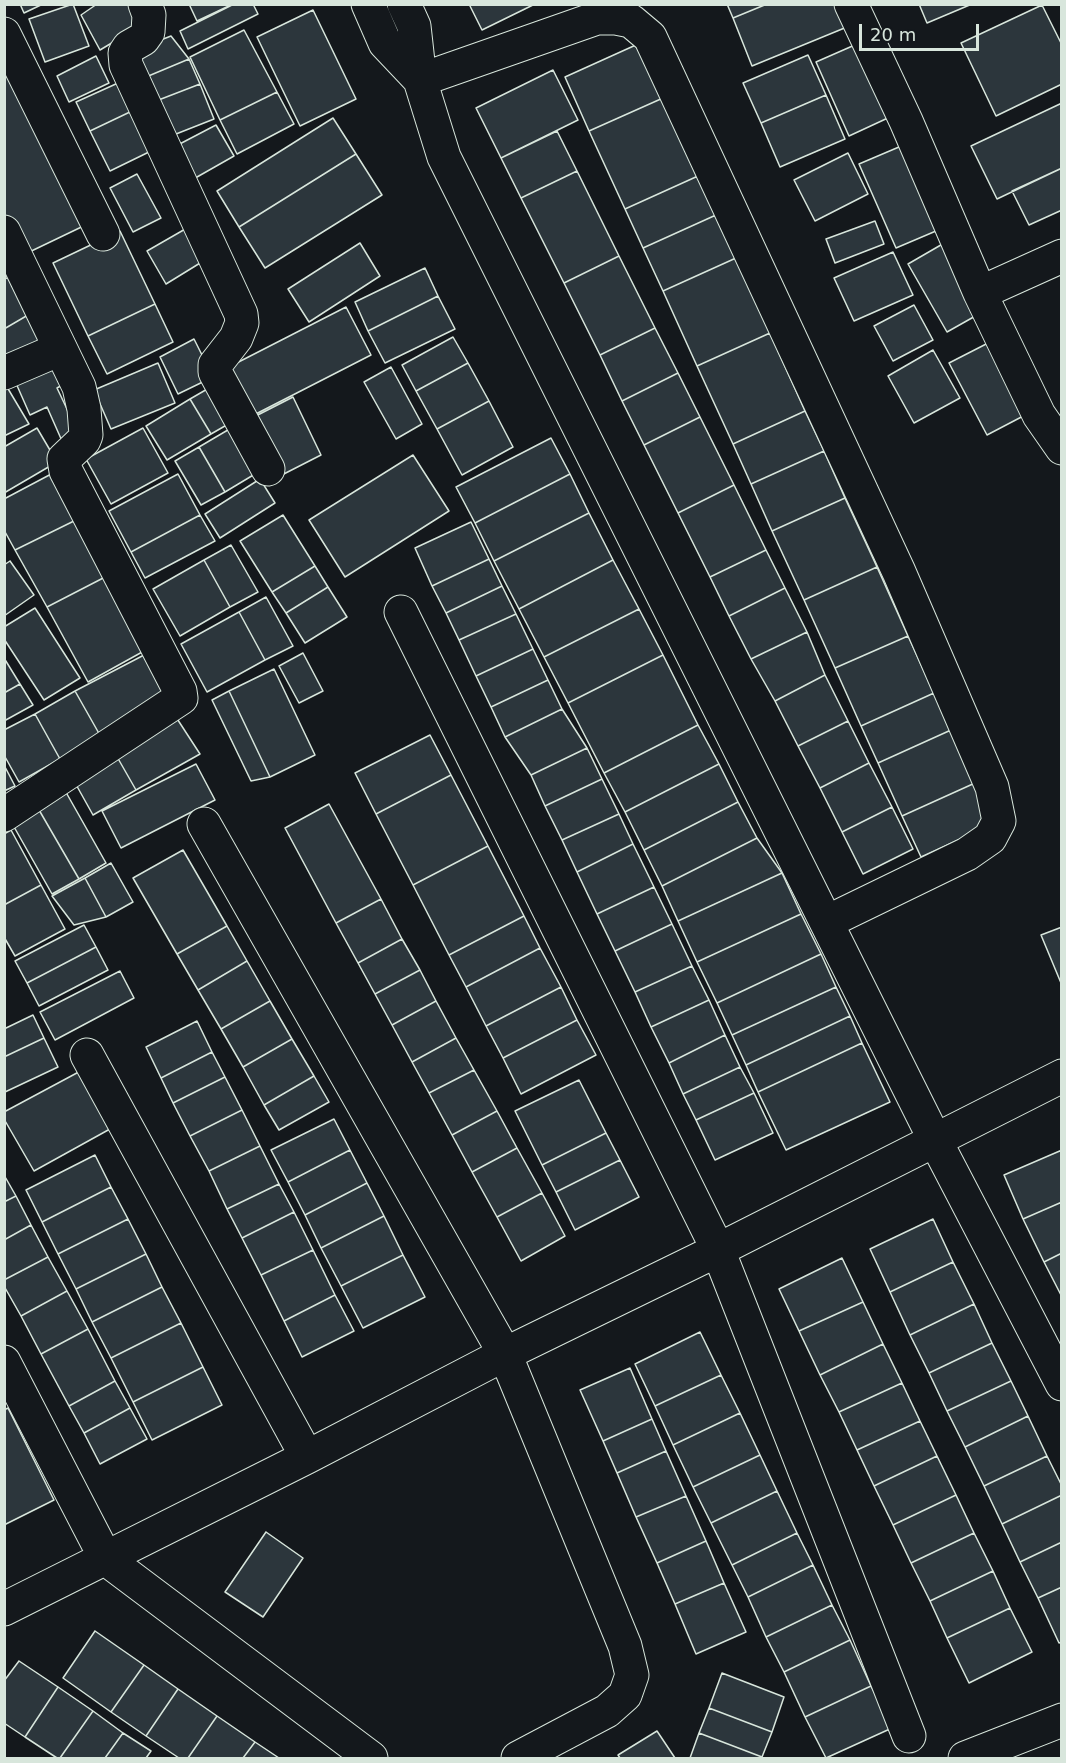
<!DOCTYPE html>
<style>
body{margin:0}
#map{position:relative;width:1066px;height:1763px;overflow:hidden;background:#14181c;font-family:"DejaVu Sans",sans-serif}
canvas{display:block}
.frame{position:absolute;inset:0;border:6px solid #d8e6dc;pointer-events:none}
.scale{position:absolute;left:859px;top:24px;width:120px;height:27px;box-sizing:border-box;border:3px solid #d8e6dc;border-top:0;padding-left:8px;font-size:18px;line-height:21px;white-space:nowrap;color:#d8e6dc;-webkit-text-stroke:4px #14181c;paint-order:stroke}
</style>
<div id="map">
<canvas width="1066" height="1763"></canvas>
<div class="frame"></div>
<div class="scale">20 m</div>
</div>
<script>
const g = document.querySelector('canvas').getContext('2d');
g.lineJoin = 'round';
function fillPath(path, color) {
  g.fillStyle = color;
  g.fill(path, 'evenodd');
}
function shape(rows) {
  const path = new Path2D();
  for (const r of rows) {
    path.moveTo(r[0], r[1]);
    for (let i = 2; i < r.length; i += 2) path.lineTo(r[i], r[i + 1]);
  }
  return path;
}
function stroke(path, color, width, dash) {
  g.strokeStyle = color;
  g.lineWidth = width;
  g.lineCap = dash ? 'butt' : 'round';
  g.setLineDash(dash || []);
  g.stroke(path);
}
const building = shape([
 [20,4,43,4,24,13,20,4],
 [73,4,89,46,45,62,29,19,73,4],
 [97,4,129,4,140,26,100,50,81,15,97,4],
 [189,4,233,4,197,21,189,4],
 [234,4,253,4,258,14,188,49,180,31,234,4],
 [469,4,535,4,482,30,469,4],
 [727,4,767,4,733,18,727,4],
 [767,4,838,4,847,27,752,66,733,18,767,4],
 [919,4,972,4,927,23,919,4],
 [1042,5,1062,45,1062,84,996,116,961,43,1042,5],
 [313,10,356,99,300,126,257,37,313,10],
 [244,30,277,92,220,120,190,57,244,30],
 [171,36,189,59,146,77,135,50,171,36],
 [4,40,96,220,21,256,4,222,4,40],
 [638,44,663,98,589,131,565,77,638,44],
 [857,44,890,117,849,136,816,62,857,44],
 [808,55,826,95,761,123,743,83,808,55],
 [96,56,109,83,69,102,57,76,96,56],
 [189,59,200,84,156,101,146,77,189,59],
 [553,70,578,120,501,158,476,108,553,70],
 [118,83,132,111,90,131,76,102,118,83],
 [200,84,214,119,171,136,156,101,200,84],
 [277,92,294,124,237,154,220,120,277,92],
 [826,95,845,139,780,167,761,123,826,95],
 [663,98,698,176,625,209,589,131,663,98],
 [1062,103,1062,168,997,199,971,146,1062,103],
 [132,111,151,151,110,171,90,131,132,111],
 [333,118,356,154,239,227,217,191,333,118],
 [216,125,234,156,190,181,172,148,216,125],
 [557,131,577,171,521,198,501,158,557,131],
 [906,144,943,228,896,248,859,164,906,144],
 [848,153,868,194,815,221,794,180,848,153],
 [356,154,382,195,265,268,239,227,356,154],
 [1062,168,1062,210,1029,225,1012,191,1062,168],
 [577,171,619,256,564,283,521,198,577,171],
 [137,174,161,218,133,232,110,188,137,174],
 [698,176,716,215,643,248,625,209,698,176],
 [716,215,736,258,663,291,643,248,716,215],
 [875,221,884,244,835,263,826,239,875,221],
 [187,228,205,260,166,284,147,251,187,228],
 [120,231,155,304,88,336,53,263,120,231],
 [946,242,986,310,947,332,908,264,946,242],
 [360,243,380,276,309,322,288,289,360,243],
 [893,252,913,295,854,321,834,278,893,252],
 [619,256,655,328,600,355,564,283,619,256],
 [736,258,770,333,697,366,663,291,736,258],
 [425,268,438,296,368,331,355,302,425,268],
 [10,277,28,315,4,329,4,279,10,277],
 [438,296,455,329,385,363,368,331,438,296],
 [155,304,173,342,107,374,88,336,155,304],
 [914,305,933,340,893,361,874,326,914,305],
 [346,307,371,355,246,419,221,371,346,307],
 [28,315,41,341,4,356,4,329,28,315],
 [655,328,678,373,622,401,600,355,655,328],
 [770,333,805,411,733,444,697,366,770,333],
 [453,337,468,363,416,391,402,365,453,337],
 [194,339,213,377,178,394,160,357,194,339],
 [992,341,1029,413,987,435,949,363,992,341],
 [933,350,960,398,914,423,888,376,933,350],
 [52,362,66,383,57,388,76,428,62,441,47,407,30,415,15,381,52,362],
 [158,363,175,403,111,429,94,390,158,363],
 [468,363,489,401,437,429,416,391,468,363],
 [391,367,422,424,396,439,364,382,391,367],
 [678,373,700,417,644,445,622,401,678,373],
 [216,384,237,419,211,434,190,399,216,384],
 [7,387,29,424,4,436,4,388,7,387],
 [293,397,321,455,274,479,246,421,293,397],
 [190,399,211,434,167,460,146,426,190,399],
 [489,401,513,447,462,475,437,429,489,401],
 [805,411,824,451,751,484,733,444,805,411],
 [700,417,734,485,678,513,644,445,700,417],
 [238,424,265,468,225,492,199,447,238,424],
 [37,428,57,462,4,493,4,447,37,428],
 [143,428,168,473,111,504,86,459,143,428],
 [551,438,570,474,475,523,456,487,551,438],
 [199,447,225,492,201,505,175,461,199,447],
 [824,451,845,498,772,531,751,484,824,451],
 [413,455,449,511,345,577,309,520,413,455],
 [55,472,78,519,15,550,4,530,4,499,55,472],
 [178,474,200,515,131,552,109,511,178,474],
 [570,474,589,513,494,561,475,523,570,474],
 [260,479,275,503,220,538,205,514,260,479],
 [734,485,766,550,710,577,678,513,734,485],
 [845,498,877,567,804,600,772,531,845,498],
 [589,513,613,560,519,609,494,561,589,513],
 [200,515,215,541,145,578,131,552,200,515],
 [283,515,315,566,272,592,240,541,283,515],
 [78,519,109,575,47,607,15,550,78,519],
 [471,522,489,559,432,586,415,548,471,522],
 [231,545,258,592,230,607,204,560,231,545],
 [766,550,785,588,729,616,710,577,766,550],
 [489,559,502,586,446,613,432,586,489,559],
 [204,560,230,607,180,636,153,589,204,560],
 [613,560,639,609,544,657,519,609,613,560],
 [10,561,34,595,4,616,4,565,10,561],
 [315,566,328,587,286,613,272,592,315,566],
 [877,567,908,636,835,668,804,600,877,567],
 [109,575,144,651,88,682,47,607,109,575],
 [502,586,516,614,459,640,446,613,502,586],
 [328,587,347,617,305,643,286,613,328,587],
 [785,588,807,632,751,659,729,616,785,588],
 [266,597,293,646,265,660,239,612,266,597],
 [35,608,80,678,44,700,4,639,4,627,35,608],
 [639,609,663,655,568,703,544,657,639,609],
 [239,612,265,660,207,692,181,644,239,612],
 [516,614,533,649,476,676,459,640,516,614],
 [807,632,825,675,775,701,751,659,807,632],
 [908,636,934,693,861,726,835,668,908,636],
 [533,649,548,680,491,707,476,676,533,649],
 [303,653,323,691,299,703,279,666,303,653],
 [144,655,167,701,101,737,75,691,144,655],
 [663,655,698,725,604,773,568,703,663,655],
 [4,658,20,684,4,693,4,658],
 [274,669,315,755,270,777,229,691,274,669],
 [825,675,848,721,798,746,775,701,825,675],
 [548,680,562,709,505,737,491,707,548,680],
 [20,684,33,705,4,721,4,693,20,684],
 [75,691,101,737,60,759,35,714,75,691],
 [229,691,270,777,251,781,212,700,229,691],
 [934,693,951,730,878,763,861,726,934,693],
 [562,709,587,748,531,775,505,737,562,709],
 [35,714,60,759,19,782,4,755,4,730,35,714],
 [174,714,200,754,136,790,112,748,174,714],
 [848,721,869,763,820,788,798,746,848,721],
 [698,725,719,764,625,812,604,773,698,725],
 [951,730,975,783,902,816,878,763,951,730],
 [430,735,451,775,376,814,355,773,430,735],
 [112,748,136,790,93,815,69,772,112,748],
 [587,748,602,779,545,806,531,775,587,748],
 [869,763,892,807,842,832,820,788,869,763],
 [196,764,215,800,121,848,102,811,196,764],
 [719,764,738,802,644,850,625,812,719,764],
 [4,765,15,786,4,791,4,765],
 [451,775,488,846,413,885,376,814,451,775],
 [602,779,619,814,562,840,545,806,602,779],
 [975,783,994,824,921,857,902,816,975,783],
 [63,787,106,863,79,879,35,803,63,787],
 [738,802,757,838,662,886,644,850,738,802],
 [35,803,79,879,52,894,9,818,35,803],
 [329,804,381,899,336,923,285,828,329,804],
 [892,807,913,849,863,874,842,832,892,807],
 [619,814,633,844,577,872,562,840,619,814],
 [11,830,41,885,4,905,4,834,11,830],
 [757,838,782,873,678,921,662,886,757,838],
 [633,844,654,887,597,914,577,872,633,844],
 [488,846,524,916,449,955,413,885,488,846],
 [183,850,227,926,177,954,133,878,183,850],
 [111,863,133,902,106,917,85,878,111,863],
 [782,873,801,914,697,962,678,921,782,873],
 [85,878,106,917,74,925,52,896,85,878],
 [41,885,65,929,15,956,4,937,4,905,41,885],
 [654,887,672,924,615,951,597,914,654,887],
 [381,899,402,939,358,963,336,923,381,899],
 [801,914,821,954,717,1003,697,962,801,914],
 [524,916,540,948,466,987,449,955,524,916],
 [672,924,692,966,635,992,615,951,672,924],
 [84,925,96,947,27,983,15,961,84,925],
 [227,926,247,961,198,990,177,954,227,926],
 [1062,927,1062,983,1061,983,1041,935,1062,927],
 [402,939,420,970,375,994,358,963,402,939],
 [96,947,108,970,39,1006,27,983,96,947],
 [540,948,561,987,486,1026,466,987,540,948],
 [821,954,836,987,732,1035,717,1003,821,954],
 [247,961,270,1001,221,1029,198,990,247,961],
 [692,966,709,1000,651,1027,635,992,692,966],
 [420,970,436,1001,392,1025,375,994,420,970],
 [120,971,134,998,55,1040,40,1012,120,971],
 [561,987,577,1020,503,1058,486,1026,561,987],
 [836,987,850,1016,746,1065,732,1035,836,987],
 [709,1000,725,1035,669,1063,651,1027,709,1000],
 [270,1001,292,1039,243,1067,221,1029,270,1001],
 [436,1001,456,1038,412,1062,392,1025,436,1001],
 [33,1015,44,1038,4,1057,4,1029,33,1015],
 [850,1016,862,1043,758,1092,746,1065,850,1016],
 [577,1020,596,1055,521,1094,503,1058,577,1020],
 [197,1021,212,1052,161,1078,146,1047,197,1021],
 [725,1035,740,1067,683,1094,669,1063,725,1035],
 [44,1038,58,1067,5,1092,4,1057,44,1038],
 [456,1038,474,1070,429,1093,412,1062,456,1038],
 [292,1039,314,1076,264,1105,243,1067,292,1039],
 [862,1043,890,1102,786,1150,758,1092,862,1043],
 [212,1052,225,1077,173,1103,161,1078,212,1052],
 [88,1067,119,1124,34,1171,4,1119,4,1112,88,1067],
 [740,1067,754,1093,696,1120,683,1094,740,1067],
 [474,1070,497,1111,452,1135,429,1093,474,1070],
 [314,1076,329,1102,279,1130,264,1105,314,1076],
 [225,1077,242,1110,190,1136,173,1103,225,1077],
 [579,1080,606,1133,542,1165,515,1111,579,1080],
 [754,1093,773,1133,715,1160,696,1120,754,1093],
 [242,1110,260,1146,209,1171,190,1136,242,1110],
 [497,1111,517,1148,472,1172,452,1135,497,1111],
 [334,1119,350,1150,288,1182,271,1150,334,1119],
 [606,1133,620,1160,556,1192,542,1165,606,1133],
 [260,1146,279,1184,227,1209,209,1171,260,1146],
 [517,1148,542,1193,497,1217,472,1172,517,1148],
 [350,1150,367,1183,305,1215,288,1182,350,1150],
 [1062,1150,1062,1202,1023,1219,1004,1175,1062,1150],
 [95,1155,111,1187,42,1222,26,1190,95,1155],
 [620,1160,639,1197,575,1230,556,1192,620,1160],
 [4,1175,16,1196,4,1202,4,1175],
 [367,1183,384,1216,321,1248,305,1215,367,1183],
 [279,1184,294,1212,242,1238,227,1209,279,1184],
 [111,1187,128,1219,58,1254,42,1222,111,1187],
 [542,1193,565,1236,521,1261,497,1217,542,1193],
 [16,1196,31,1225,4,1240,4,1202,16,1196],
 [1062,1202,1062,1253,1044,1262,1023,1219,1062,1202],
 [294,1212,313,1250,261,1275,242,1238,294,1212],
 [384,1216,403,1255,341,1286,321,1248,384,1216],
 [128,1219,146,1254,76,1289,58,1254,128,1219],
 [933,1219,953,1262,890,1292,870,1249,933,1219],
 [31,1225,48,1257,4,1280,4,1240,31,1225],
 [313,1250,335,1295,284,1321,261,1275,313,1250],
 [1062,1253,1062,1297,1044,1262,1062,1253],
 [146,1254,162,1287,92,1322,76,1289,146,1254],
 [403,1255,425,1297,363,1328,341,1286,403,1255],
 [48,1257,67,1291,21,1316,4,1286,4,1280,48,1257],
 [842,1258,863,1302,799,1331,779,1289,842,1258],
 [953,1262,974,1304,910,1335,890,1292,953,1262],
 [162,1287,181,1323,111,1358,92,1322,162,1287],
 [67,1291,88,1329,41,1354,21,1316,67,1291],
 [335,1295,354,1331,302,1357,284,1321,335,1295],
 [863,1302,883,1344,820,1375,799,1331,863,1302],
 [974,1304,992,1343,929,1373,910,1335,974,1304],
 [181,1323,203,1367,133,1402,111,1358,181,1323],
 [88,1329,115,1381,69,1406,41,1354,88,1329],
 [700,1332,721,1375,655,1406,635,1364,700,1332],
 [992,1343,1011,1381,947,1411,929,1373,992,1343],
 [883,1344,902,1383,839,1412,820,1375,883,1344],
 [203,1367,222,1405,152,1440,133,1402,203,1367],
 [630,1368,652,1419,603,1441,580,1390,630,1368],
 [721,1375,740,1413,673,1445,655,1406,721,1375],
 [115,1381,130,1408,84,1433,69,1406,115,1381],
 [1011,1381,1028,1416,965,1447,947,1411,1011,1381],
 [902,1383,920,1421,857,1450,839,1412,902,1383],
 [8,1408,54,1500,4,1525,4,1410,8,1408],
 [130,1408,147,1439,100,1464,84,1433,130,1408],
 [740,1413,760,1455,693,1487,673,1445,740,1413],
 [1028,1416,1047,1456,984,1486,965,1447,1028,1416],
 [652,1419,666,1451,617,1473,603,1441,652,1419],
 [920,1421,937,1456,874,1486,857,1450,920,1421],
 [666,1451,686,1496,636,1517,617,1473,666,1451],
 [760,1455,777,1491,711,1523,693,1487,760,1455],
 [937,1456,956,1495,893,1525,874,1486,937,1456],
 [1047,1456,1062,1486,1062,1495,1002,1524,984,1486,1047,1456],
 [777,1491,797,1533,732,1565,711,1523,777,1491],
 [956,1495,974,1533,911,1563,893,1525,956,1495],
 [1062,1495,1062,1542,1020,1562,1002,1524,1062,1495],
 [686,1496,706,1541,657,1563,636,1517,686,1496],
 [266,1532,303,1558,263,1617,225,1592,266,1532],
 [797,1533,813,1565,748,1597,732,1565,797,1533],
 [974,1533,993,1571,930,1601,911,1563,974,1533],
 [706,1541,724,1583,675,1604,657,1563,706,1541],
 [1062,1542,1062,1587,1038,1598,1020,1562,1062,1542],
 [813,1565,832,1605,766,1637,748,1597,813,1565],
 [993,1571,1010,1608,947,1638,930,1601,993,1571],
 [724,1583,746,1632,696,1654,675,1604,724,1583],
 [1062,1587,1062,1642,1059,1643,1038,1598,1062,1587],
 [832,1605,850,1640,784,1672,766,1637,832,1605],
 [1010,1608,1032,1652,969,1683,947,1638,1010,1608],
 [95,1631,144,1665,111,1712,63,1678,95,1631],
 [850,1640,871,1686,805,1717,784,1672,850,1640],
 [19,1661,58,1687,25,1737,4,1723,4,1681,19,1661],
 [144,1665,178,1689,146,1736,111,1712,144,1665],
 [722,1673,784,1697,772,1732,709,1708,722,1673],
 [871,1686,892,1728,826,1758,805,1717,871,1686],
 [58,1687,93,1711,60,1758,57,1758,25,1737,58,1687],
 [178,1689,217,1716,188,1758,179,1758,146,1736,178,1689],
 [709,1708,772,1732,762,1757,699,1733,709,1708],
 [93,1711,123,1733,105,1758,60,1758,93,1711],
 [217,1716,255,1742,243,1758,188,1758,217,1716],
 [657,1731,675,1758,620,1758,618,1755,657,1731],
 [123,1733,151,1751,146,1758,105,1758,123,1733],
 [699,1733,762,1757,761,1758,690,1758,699,1733],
 [255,1742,279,1758,243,1758,255,1742]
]);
fillPath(building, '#2c363c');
stroke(building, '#d8e6dc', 1.5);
const minor = shape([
 [145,4,149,15,148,32,143,39,129,47,125,53,126,65,241,314,242,323,236,338,215,365,215,372,268,469],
 [368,4,385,43,420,80],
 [404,4,414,26,420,80,444,157,935,1140,1062,1384],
 [851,4,906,121,980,293,1039,415,1062,448],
 [4,34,103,234],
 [420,80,597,18,616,18,631,21,650,37,899,572,992,787,999,821,990,838,967,854,827,922],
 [4,232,79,387,84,409,86,435,84,440,64,459,66,471,180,691,181,698,4,815],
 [980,293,1062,256],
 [4,373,60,349],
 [401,612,718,1250,909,1736],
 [204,824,505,1354,625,1646,632,1675,625,1695,607,1711,518,1758],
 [87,1055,307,1457],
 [4,1362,106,1559,371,1758],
 [4,1609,307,1457,505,1354,718,1250,1062,1076],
 [965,1758,1062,1720]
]);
stroke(minor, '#d8e6dc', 35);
stroke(minor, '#14181c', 33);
</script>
